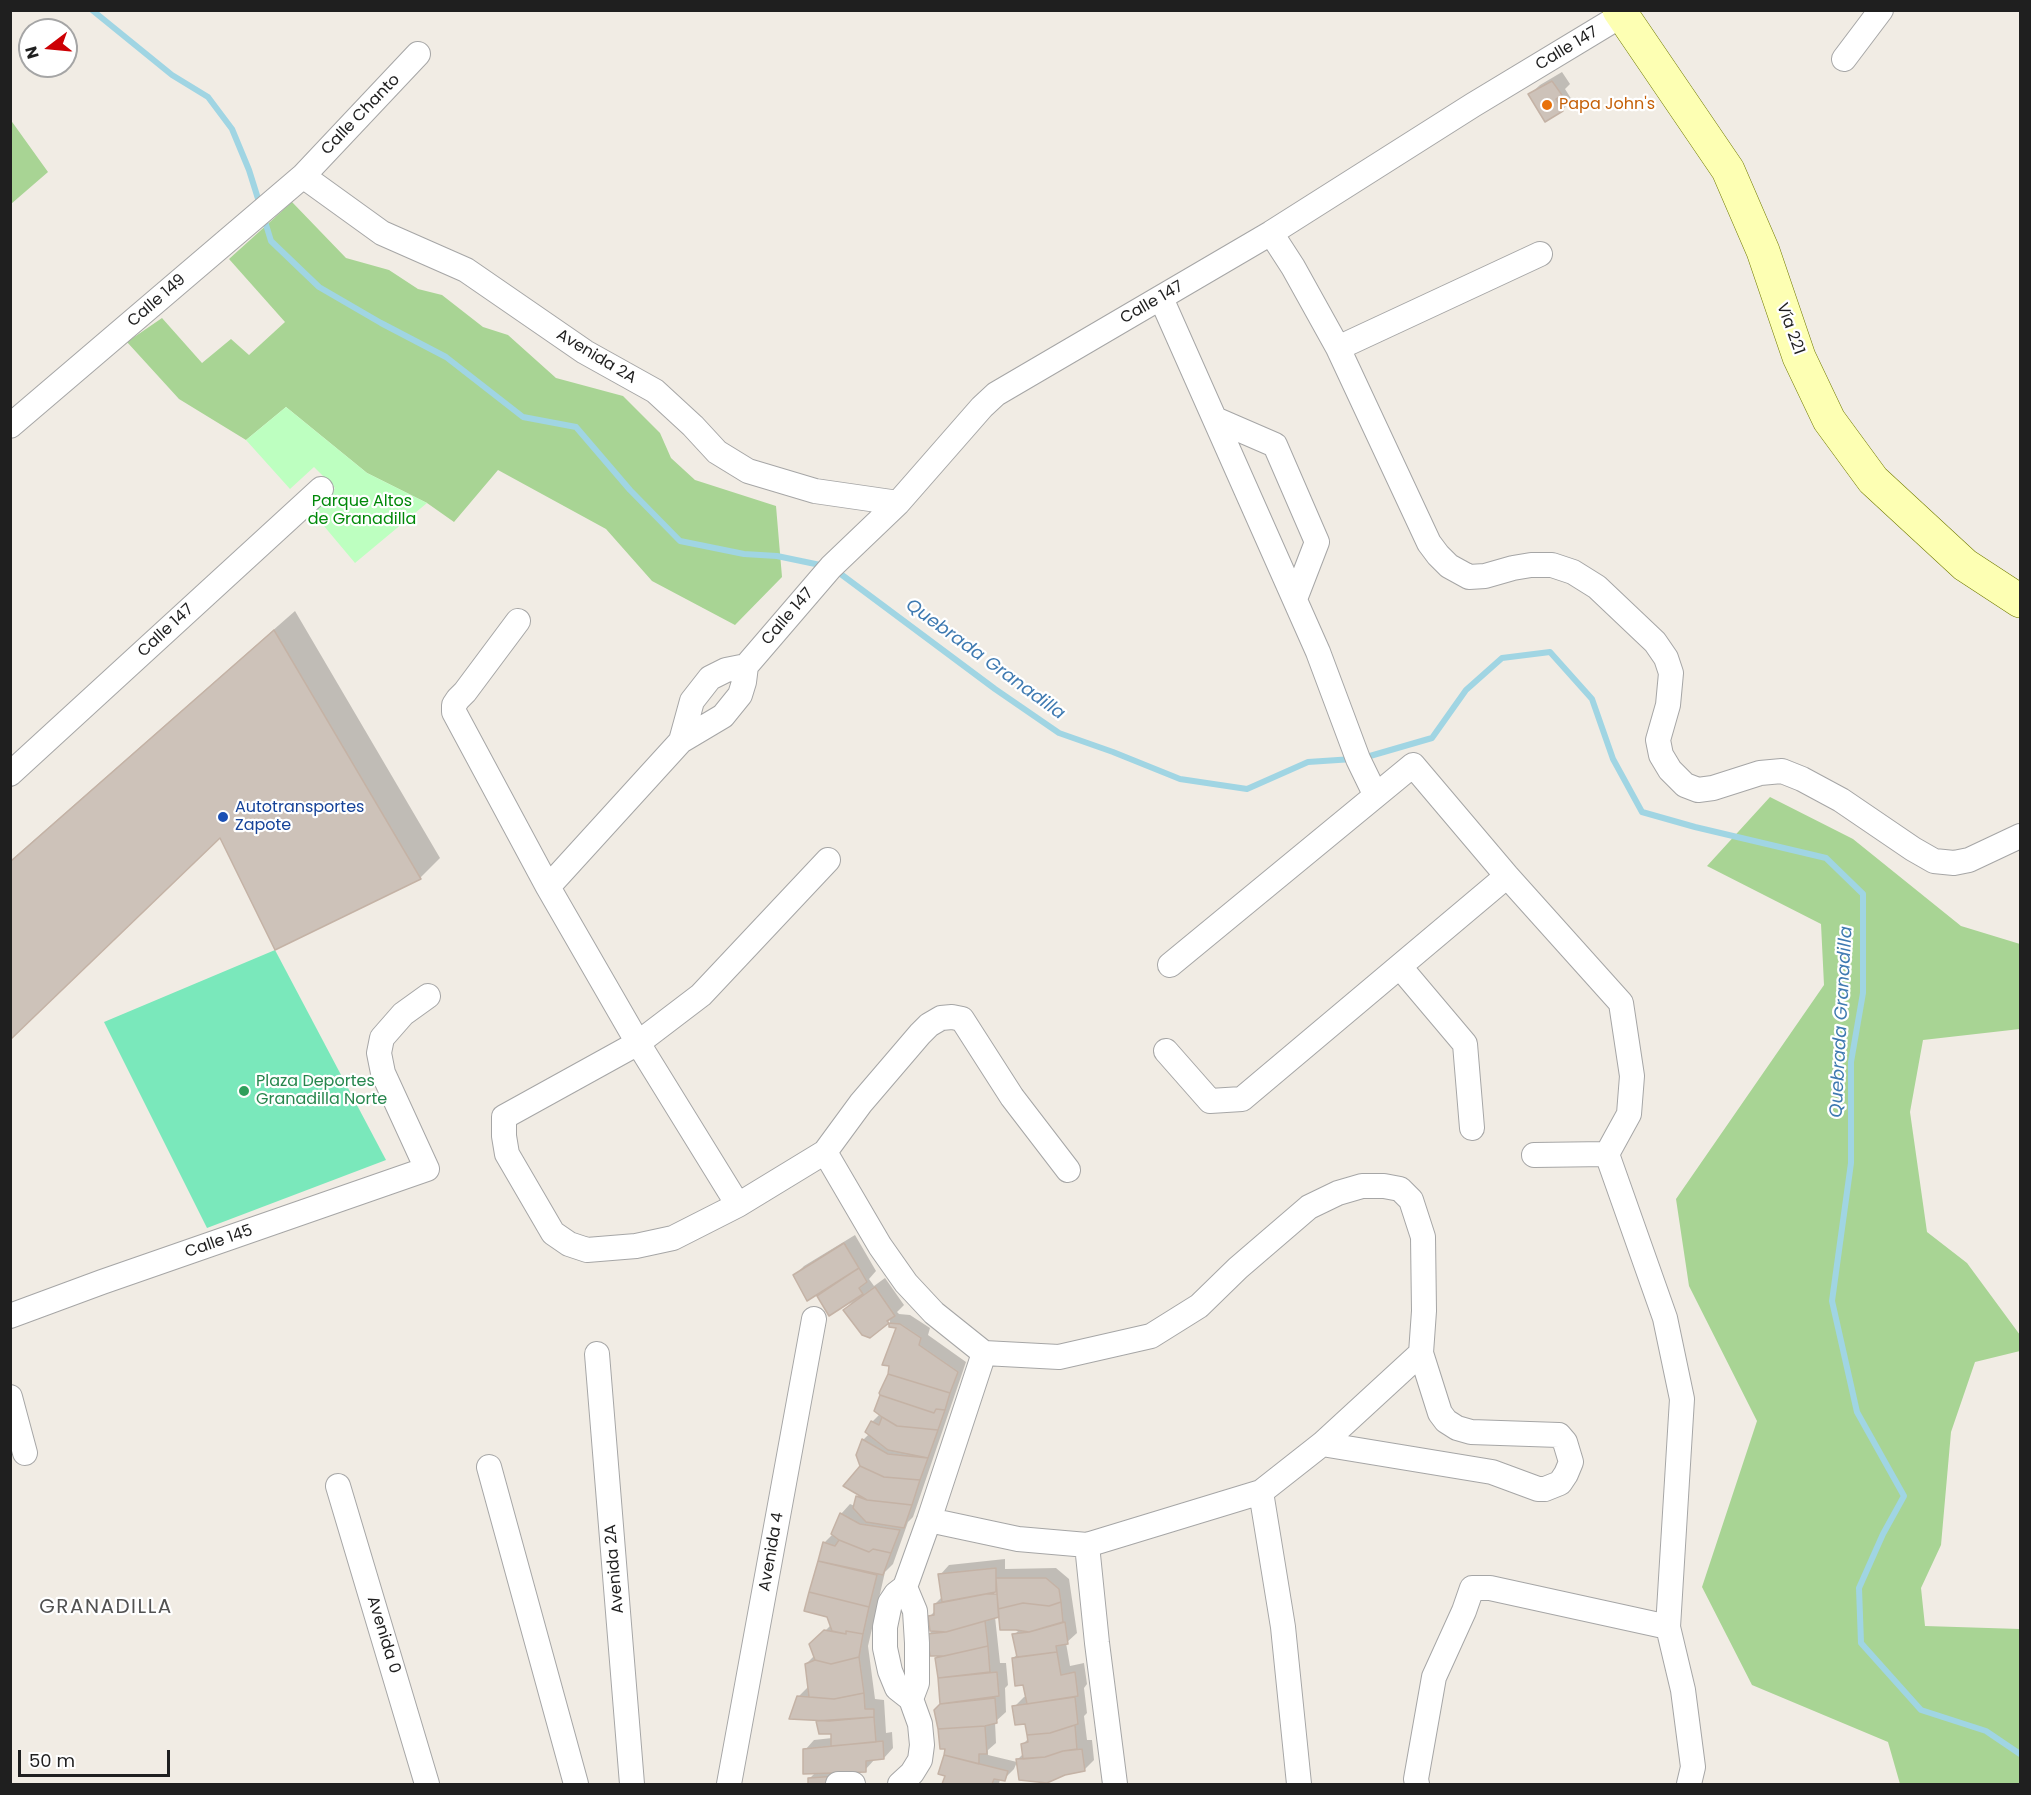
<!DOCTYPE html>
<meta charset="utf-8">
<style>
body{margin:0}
#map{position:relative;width:2031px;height:1795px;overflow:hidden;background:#f1ece4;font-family:Poppins,sans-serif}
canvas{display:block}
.frame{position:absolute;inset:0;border:12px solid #1f1f1f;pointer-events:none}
.north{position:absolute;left:18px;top:18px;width:60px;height:60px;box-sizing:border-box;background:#fff;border:2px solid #a5a5a5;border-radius:50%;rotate:254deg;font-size:16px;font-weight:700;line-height:24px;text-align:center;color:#1f1f1f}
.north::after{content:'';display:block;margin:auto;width:21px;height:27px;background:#cd0004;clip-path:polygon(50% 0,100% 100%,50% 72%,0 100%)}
.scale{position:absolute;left:18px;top:1750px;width:152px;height:27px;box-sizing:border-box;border:3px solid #1f1f1f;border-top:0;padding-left:8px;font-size:18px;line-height:21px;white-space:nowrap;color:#1f1f1f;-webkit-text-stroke:4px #fff;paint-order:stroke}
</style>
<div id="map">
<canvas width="2031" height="1795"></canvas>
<div class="frame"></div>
<div class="north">N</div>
<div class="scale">50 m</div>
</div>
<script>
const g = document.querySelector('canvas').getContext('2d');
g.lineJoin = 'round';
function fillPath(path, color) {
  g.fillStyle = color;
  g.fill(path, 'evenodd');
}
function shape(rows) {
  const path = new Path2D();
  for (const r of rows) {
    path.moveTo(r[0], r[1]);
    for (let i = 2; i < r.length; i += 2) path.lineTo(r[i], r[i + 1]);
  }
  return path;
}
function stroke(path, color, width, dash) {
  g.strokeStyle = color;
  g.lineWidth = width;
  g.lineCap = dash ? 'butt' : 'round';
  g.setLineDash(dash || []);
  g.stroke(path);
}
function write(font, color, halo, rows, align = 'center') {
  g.font = font + ' Poppins,sans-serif';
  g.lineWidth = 4.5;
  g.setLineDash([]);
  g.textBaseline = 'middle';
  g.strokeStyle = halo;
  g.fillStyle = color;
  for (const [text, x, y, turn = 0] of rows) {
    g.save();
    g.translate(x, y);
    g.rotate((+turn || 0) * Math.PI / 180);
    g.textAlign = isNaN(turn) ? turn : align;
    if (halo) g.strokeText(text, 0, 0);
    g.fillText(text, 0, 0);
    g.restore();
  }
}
fillPath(shape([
 [10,119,48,172,11,204,10,204],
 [292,202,346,258,389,270,418,289,442,295,483,327,508,335,556,378,623,396,660,433,671,458,695,480,776,506,782,577,735,625,652,581,606,529,498,470,454,522,427,503,367,473,286,407,246,440,179,399,127,342,162,318,202,363,231,339,249,355,285,322,229,259],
 [1770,797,1853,839,1961,926,2020,944,2020,1029,1923,1040,1910,1112,1927,1232,1967,1263,2020,1335,2020,1351,1975,1362,1951,1432,1941,1545,1921,1588,1925,1626,2020,1629,2020,1784,1900,1784,1888,1742,1752,1685,1702,1587,1757,1421,1689,1286,1676,1199,1824,985,1821,924,1707,866]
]), '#a8d494');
fillPath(shape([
 [286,407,367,473,427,503,355,563,313,513,335,488,314,467,290,489,246,440]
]), '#bdffc0');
fillPath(shape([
 [275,950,386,1160,207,1228,104,1022]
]), '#7ae8bb');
fillPath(shape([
 [1562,72,1570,84,1565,89,1572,100,1562,110,1545,120,1530,94,1540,85],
 [295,611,440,858,420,878,221,836,10,1038,10,861],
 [855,1235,876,1271,869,1279,874,1286,885,1278,904,1305,897,1312,899,1314,910,1315,930,1328,928,1335,966,1362,913,1517,908,1522,893,1564,885,1572,868,1646,875,1699,884,1700,886,1733,892,1732,893,1748,884,1758,875,1759,865,1770,847,1771,848,1784,810,1784,809,1779,816,1772,805,1750,814,1740,832,1738,832,1732,820,1732,818,1720,798,1697,809,1686,806,1664,815,1655,811,1645,831,1625,828,1616,806,1610,824,1543,832,1535,841,1514,850,1504,855,1506,860,1495,863,1440,869,1434,872,1422,880,1414,898,1326,890,1326,890,1320,870,1336,845,1310,856,1297,829,1314,817,1293,795,1275,804,1266],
 [1005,1559,1005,1569,1056,1568,1069,1579,1077,1633,1066,1643,1070,1666,1084,1663,1087,1684,1084,1688,1087,1713,1084,1716,1087,1740,1092,1740,1094,1760,1084,1770,1017,1760,1024,1753,1023,1744,1029,1738,1027,1723,1014,1707,1024,1697,1027,1696,1013,1658,1018,1654,1014,1635,1020,1629,1000,1615,995,1617,1000,1663,1006,1663,1008,1685,1005,1688,1006,1712,995,1722,996,1743,988,1750,988,1755,1017,1762,1014,1769,1004,1779,1000,1779,999,1784,944,1784,947,1748,936,1659,940,1655,929,1634,933,1630,929,1617,935,1611,935,1604,943,1596,940,1575,949,1565],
 [997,1590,999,1595,982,1596,982,1595]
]), '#0003');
stroke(shape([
 [92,10,172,75,208,97,232,129,249,170,260,205],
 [264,218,271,241,319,287,381,323,446,357,523,417,576,427,630,490,680,541,744,554,777,556,825,566],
 [834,569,995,689,1059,733,1113,752,1180,779,1247,789,1308,762,1353,759],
 [1363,758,1432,738,1466,690,1502,658,1550,652,1592,699,1613,759,1642,812,1695,827,1826,858,1863,894,1863,993,1851,1062,1851,1163,1832,1301,1857,1412,1904,1496,1883,1534,1859,1588,1861,1643,1921,1710,1986,1731,2020,1754]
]), '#a0d5e3', 6);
const building = shape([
 [1552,81,1562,95,1556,99,1563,111,1545,122,1528,94,1552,81],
 [274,630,421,879,275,950,220,838,10,1040,10,862,274,630],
 [844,1243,859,1268,807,1301,793,1275,844,1243],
 [859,1268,867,1282,859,1288,863,1294,829,1316,817,1296,859,1268],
 [875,1287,895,1316,887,1321,889,1323,870,1338,862,1335,843,1310,875,1287],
 [889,1323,900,1324,921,1338,919,1345,958,1372,950,1393,888,1374,889,1366,882,1365,896,1328,889,1327,889,1323],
 [888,1374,950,1393,945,1410,936,1409,934,1413,880,1395,879,1393,888,1374],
 [880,1395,934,1413,936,1409,945,1410,938,1430,897,1426,882,1417,874,1411,880,1395],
 [882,1417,897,1426,938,1430,928,1458,888,1450,865,1432,871,1421,879,1425,882,1417],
 [862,1439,888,1454,928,1458,920,1480,884,1477,860,1466,856,1455,862,1439],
 [860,1466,884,1477,920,1480,912,1505,867,1500,843,1486,860,1466],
 [856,1496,867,1500,912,1505,904,1528,866,1522,853,1508,856,1496],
 [840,1513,860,1524,900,1530,891,1553,873,1549,869,1552,839,1540,831,1534,840,1513],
 [839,1540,869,1552,873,1549,891,1553,883,1575,818,1561,823,1542,835,1546,839,1540],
 [818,1561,877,1575,869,1607,809,1592,818,1561],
 [996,1568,996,1592,942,1602,938,1574,996,1568],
 [996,1578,1046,1578,1059,1589,1061,1602,1049,1606,1023,1603,998,1609,996,1578],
 [809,1592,869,1607,863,1634,846,1631,846,1634,832,1631,827,1617,804,1611,809,1592],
 [986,1594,997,1594,999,1617,946,1632,930,1631,928,1616,934,1615,934,1604,986,1594],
 [1061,1602,1063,1622,1029,1632,1016,1630,1000,1630,998,1609,1023,1603,1049,1606,1061,1602],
 [985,1621,988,1646,944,1656,930,1656,927,1634,946,1632,985,1621],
 [1065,1622,1068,1644,1056,1646,1057,1652,1017,1657,1012,1634,1029,1632,1065,1622],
 [824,1630,846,1634,846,1631,863,1634,859,1657,831,1664,815,1660,809,1644,824,1630],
 [988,1646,990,1672,938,1678,935,1658,988,1646],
 [1057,1652,1061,1675,1075,1672,1078,1696,1027,1704,1023,1685,1015,1686,1012,1658,1057,1652],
 [859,1657,864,1693,834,1699,809,1697,805,1664,815,1660,831,1664,859,1657],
 [997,1672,999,1696,940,1704,938,1678,997,1672],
 [864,1693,865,1709,874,1709,874,1717,829,1721,789,1719,797,1696,834,1699,864,1693],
 [1075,1697,1078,1724,1050,1733,1027,1735,1025,1724,1015,1725,1012,1706,1075,1697],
 [995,1698,997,1723,985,1726,938,1729,934,1710,940,1704,995,1698],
 [874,1717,876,1742,831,1746,831,1734,819,1734,816,1721,874,1717],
 [1075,1725,1077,1749,1063,1751,1045,1757,1023,1759,1021,1744,1028,1742,1027,1735,1050,1733,1075,1725],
 [985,1726,987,1754,979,1754,979,1764,944,1755,945,1749,940,1749,938,1729,985,1726],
 [883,1741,884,1759,866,1761,866,1772,803,1774,803,1749,883,1741],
 [1082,1749,1085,1771,1065,1775,1047,1783,1019,1780,1016,1759,1045,1757,1063,1751,1082,1749],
 [944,1755,1008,1771,1005,1781,994,1779,992,1784,942,1784,945,1776,938,1774,944,1755],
 [838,1776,838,1784,808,1784,808,1778,838,1776]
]);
fillPath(building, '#cdc2b9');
stroke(building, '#c4b2a5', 1.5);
const street = shape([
 [1844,59,1881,10],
 [303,176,382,233,466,270,585,352,655,391,693,426,717,452,748,471,815,491,898,503],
 [1271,233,1293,267,1338,348,1429,543,1438,555,1449,566,1469,577,1485,576,1513,568,1531,565,1552,565,1573,572,1597,587,1655,642,1666,658,1671,673,1668,705,1658,740,1661,755,1670,770,1685,785,1698,790,1713,788,1760,773,1782,771,1802,779,1841,800,1913,849,1934,861,1954,863,1969,860,2020,836],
 [1161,298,1318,652,1358,759,1375,794],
 [1338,348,1540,254],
 [1215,419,1275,445,1317,542,1295,599],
 [10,426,303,176,418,54],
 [518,621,465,692,458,699,454,705,454,712,548,887,638,1043,738,1205],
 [746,666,831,567,898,503,982,407,996,394,1271,233,1473,105,1622,15],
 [681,741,692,701,710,678,726,670,746,666],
 [10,774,321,489],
 [828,860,701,995,638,1043,504,1117,504,1136,507,1154,553,1233,569,1244,587,1250,636,1246,673,1238,738,1205,825,1152,861,1103,920,1034,929,1025,941,1018,952,1017,962,1019,1012,1097,1068,1170],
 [548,887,681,741,723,716,740,695,744,682,746,666],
 [1170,965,1413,765,1507,876,1621,1003,1632,1076,1629,1114,1607,1154],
 [1400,967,1465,1044,1472,1128],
 [1166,1051,1210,1101,1242,1099,1507,876],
 [825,1152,880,1246,906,1283,934,1313,984,1353,929,1520,905,1587,896,1594,890,1603,885,1627,885,1648,890,1671,897,1688,911,1699,920,1724,922,1745,920,1760,912,1773,900,1784],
 [1534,1155,1607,1154,1665,1318,1682,1399,1668,1627,1683,1690,1693,1767,1689,1784],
 [10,1316,102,1282,427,1169,383,1073,379,1053,382,1038,403,1014,428,996],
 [984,1353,1059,1357,1151,1336,1199,1306,1238,1268,1309,1207,1338,1193,1362,1186,1384,1186,1400,1189,1411,1200,1423,1237,1424,1311,1421,1353,1440,1413,1446,1421,1457,1428,1471,1432,1559,1435,1565,1442,1571,1462,1566,1474,1560,1483,1545,1489,1538,1489,1492,1472,1322,1444],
 [597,1354,632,1784],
 [10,1397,25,1453],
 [489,1467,576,1784],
 [338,1486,427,1784],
 [1261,1492,1283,1627,1299,1784],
 [929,1520,1018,1539,1087,1545,1261,1492,1322,1444,1421,1353],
 [1087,1545,1097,1643,1115,1784],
 [905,1587,915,1611,917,1643,917,1683,911,1699],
 [729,1784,814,1319],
 [838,1784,853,1784],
 [1417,1784,1416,1779,1434,1677,1464,1611,1472,1588,1490,1588,1668,1627]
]);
const secondary = shape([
 [1619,10,1728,170,1763,251,1799,357,1829,420,1873,480,1965,565,2020,601]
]);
stroke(street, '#a6a6a6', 26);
stroke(secondary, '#717b00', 34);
stroke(street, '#fff', 24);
stroke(secondary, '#fdffb3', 33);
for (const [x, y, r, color] of [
 [1547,105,6,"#e8710a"],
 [223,817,6,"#1a4fb4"],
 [244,1091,6,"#2e9e5b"]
]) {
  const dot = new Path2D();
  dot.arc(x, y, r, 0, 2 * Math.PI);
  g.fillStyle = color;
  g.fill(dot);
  stroke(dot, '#fff', 2);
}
write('16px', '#1f1f1f', '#fff', [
 ["Calle 147",1567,49,-31],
 ["Calle Chanto",361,115,-46],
 ["Calle 149",157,301,-41],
 ["Calle 147",1152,303,-30],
 ["Vía 221",1790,329,70],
 ["Avenida 2A",596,357,31],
 ["Calle 147",788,617,-49],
 ["Calle 147",166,631,-43],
 ["Calle 145",219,1242,-19],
 ["Avenida 4",772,1552,-80],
 ["Avenida 2A",615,1569,-95],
 ["Avenida 0",383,1635,73]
]);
write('16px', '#c56008', '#fff', [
 ["Papa John's",1559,105]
], 'left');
write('16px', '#008909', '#fff', [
 ["Parque Altos",362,502],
 ["de Granadilla",362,520]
]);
write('16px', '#164399', '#fff', [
 ["Autotransportes",235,808],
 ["Zapote",235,826]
], 'left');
write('16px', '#27864d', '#fff', [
 ["Plaza Deportes",256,1082],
 ["Granadilla Norte",256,1100]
], 'left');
write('italic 18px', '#3f7ab1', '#fff', [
 ["Quebrada Granadilla",985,660,36],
 ["Quebrada Granadilla",1842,1022,-87]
]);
g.letterSpacing = '1.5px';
write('20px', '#525252', '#fff', [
 ["GRANADILLA",106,1608]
]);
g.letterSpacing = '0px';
</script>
